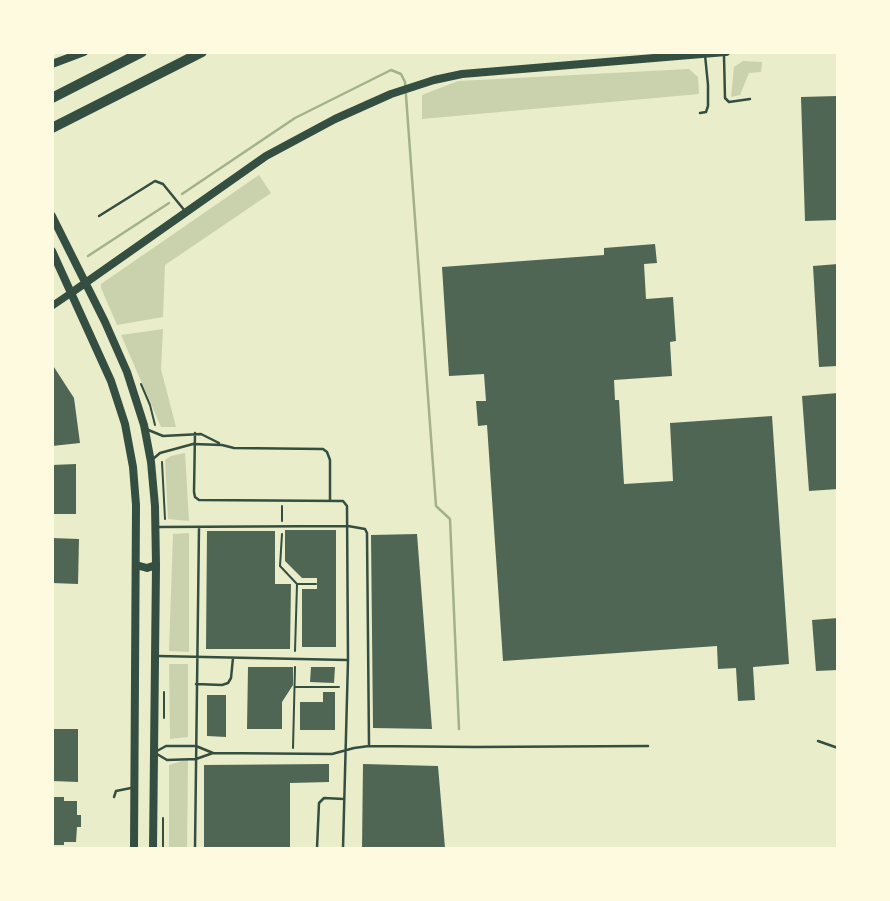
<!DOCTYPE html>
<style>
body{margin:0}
#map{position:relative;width:890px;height:901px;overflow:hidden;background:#e9edc9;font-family:"Source Sans 3",sans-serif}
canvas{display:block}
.frame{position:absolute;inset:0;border:54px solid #fefae0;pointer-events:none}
</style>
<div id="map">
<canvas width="890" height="901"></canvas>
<div class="frame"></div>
</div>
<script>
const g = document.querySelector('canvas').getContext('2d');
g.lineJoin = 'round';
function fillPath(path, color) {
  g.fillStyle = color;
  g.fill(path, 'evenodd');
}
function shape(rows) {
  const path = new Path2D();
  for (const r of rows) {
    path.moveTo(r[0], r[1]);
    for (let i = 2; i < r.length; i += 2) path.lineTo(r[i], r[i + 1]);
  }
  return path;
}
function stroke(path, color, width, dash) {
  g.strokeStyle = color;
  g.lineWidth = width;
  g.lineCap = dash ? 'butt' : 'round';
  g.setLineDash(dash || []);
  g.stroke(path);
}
fillPath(shape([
 [743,61,762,62,761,72,749,73,740,95,731,97,734,67],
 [689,69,698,77,699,94,422,119,422,95,458,81],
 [259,175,271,193,165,265,163,317,117,325,101,288,101,284],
 [163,329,161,369,176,427,161,427,121,335],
 [185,453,189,521,168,519,165,460,171,456],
 [189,533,189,652,169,651,173,534],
 [169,664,188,664,188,737,170,739],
 [188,759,187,848,169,848,169,765]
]), '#cad2ad');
stroke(shape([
 [182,194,295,118,391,70,401,74,405,82,436,506,450,519,459,729],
 [88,256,169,203]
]), '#a3b18a', 2.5);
fillPath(shape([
 [838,96,838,220,805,221,801,97],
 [655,244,657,263,644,264,646,299,673,297,676,341,670,342,672,376,614,380,615,400,619,400,624,484,673,481,670,423,772,416,789,664,753,667,755,700,738,701,736,668,718,669,717,646,503,661,487,425,478,426,476,401,486,401,484,374,449,376,442,267,604,255,604,248],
 [838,264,838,366,819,367,813,266],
 [52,364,74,398,80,443,52,446],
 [838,393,838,489,809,491,802,396],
 [76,464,76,514,52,514,52,465],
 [285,530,336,530,336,647,302,647,302,589,317,589,317,578,302,578,285,561],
 [207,531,275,531,275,584,291,584,290,649,206,649],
 [417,534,432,729,373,728,371,535],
 [52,538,79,539,78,584,52,583],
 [838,618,838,670,816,671,812,620],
 [248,667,293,667,293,685,282,702,282,729,247,729],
 [311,667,335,667,334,683,310,682],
 [323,692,335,692,335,730,300,730,300,702,323,702],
 [207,695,226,695,226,737,207,736],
 [52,729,78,729,78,782,52,781],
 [329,764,329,782,290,783,290,848,204,848,204,765],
 [363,764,438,766,445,848,362,848],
 [52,797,64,797,64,801,77,801,77,815,81,815,81,827,77,827,76,842,64,842,64,845,52,845]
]), '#4f6655');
stroke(shape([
 [141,384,150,405,155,425],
 [162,462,165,519],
 [282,506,282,521],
 [282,534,280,566,297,584,295,651],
 [298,584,316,584],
 [296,687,339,687],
 [164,718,164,692],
 [293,748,295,667],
 [163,848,163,818]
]), '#344e41', 2);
stroke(shape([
 [724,56,725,98,729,102,750,99],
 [700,113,706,112,708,106,708,85,705,55],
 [99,216,155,181,163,184,185,211],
 [146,429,163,436,201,434,219,443],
 [195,433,194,492,195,497,199,500,343,501,347,506,348,660,343,848],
 [153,459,160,453,193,444,222,445,234,448,323,449,327,452,330,460,330,501],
 [159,527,348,526,365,529,367,533,369,745],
 [158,656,347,660],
 [196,684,222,685,228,683,231,678,233,658],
 [818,741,838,748],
 [157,751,166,746,196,746,213,753],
 [157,754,167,760,196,759,213,753,332,754,354,748,369,746,475,747,648,746],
 [114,797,116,791,131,788],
 [195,848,199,527],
 [317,848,319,803,324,798,344,799]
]), '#344e41', 2.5);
stroke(shape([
 [52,306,71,293]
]), '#344e41', 7);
stroke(shape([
 [52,64,84,52],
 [52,216,105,322,127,372,144,425,151,462,155,506,156,565,153,848],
 [52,251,111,381,125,424,133,467,136,505,134,848],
 [71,293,266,156,335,119,391,94,434,80,462,74,726,52],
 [136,565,147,568,156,565]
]), '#344e41', 8);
stroke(shape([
 [52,98,142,52],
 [52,128,202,52]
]), '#344e41', 10);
</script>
